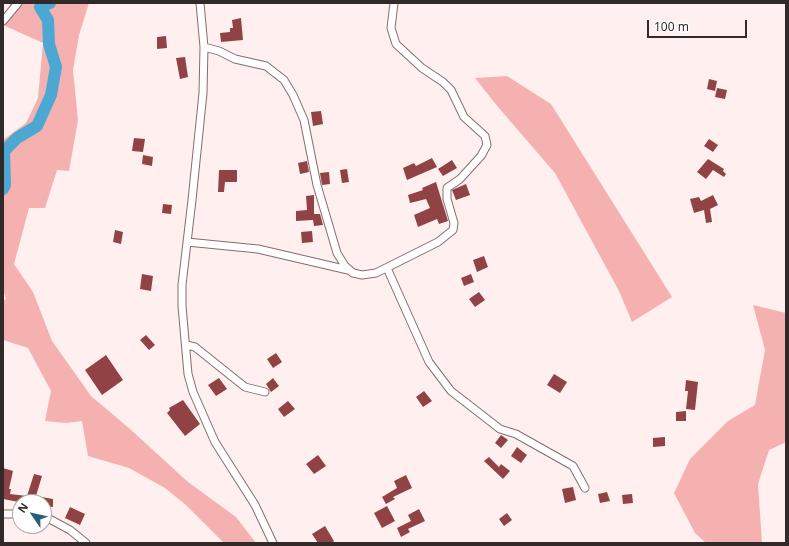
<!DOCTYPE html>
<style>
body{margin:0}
#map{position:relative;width:789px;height:546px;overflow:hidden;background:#fff0ef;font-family:"Noto Sans",sans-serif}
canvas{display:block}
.frame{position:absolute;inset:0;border:4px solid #322929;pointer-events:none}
.north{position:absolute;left:12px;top:494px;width:40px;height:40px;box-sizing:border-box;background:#fff;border:1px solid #ada9a9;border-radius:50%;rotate:304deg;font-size:11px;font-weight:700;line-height:16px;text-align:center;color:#322929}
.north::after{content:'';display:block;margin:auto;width:14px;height:18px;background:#275f79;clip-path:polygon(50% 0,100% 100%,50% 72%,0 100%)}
.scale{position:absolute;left:647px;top:20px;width:100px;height:18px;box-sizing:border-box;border:2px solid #322929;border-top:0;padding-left:5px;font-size:12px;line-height:14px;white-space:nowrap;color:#322929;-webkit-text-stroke:3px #fff;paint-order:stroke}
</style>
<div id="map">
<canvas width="789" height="546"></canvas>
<div class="frame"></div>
<div class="north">N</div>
<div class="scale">100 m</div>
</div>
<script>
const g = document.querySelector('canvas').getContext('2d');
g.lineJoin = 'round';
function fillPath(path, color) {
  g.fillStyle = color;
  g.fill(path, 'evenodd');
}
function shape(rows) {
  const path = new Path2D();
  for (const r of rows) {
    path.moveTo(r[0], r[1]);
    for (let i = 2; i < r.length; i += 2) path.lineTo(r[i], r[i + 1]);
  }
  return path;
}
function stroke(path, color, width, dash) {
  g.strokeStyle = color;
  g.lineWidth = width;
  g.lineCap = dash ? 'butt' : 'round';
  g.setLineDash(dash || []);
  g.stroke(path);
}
fillPath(shape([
 [11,3,89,3,79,35,73,70,78,120,69,171,57,170,45,208,29,208,14,264,33,292,52,341,91,396,130,429,188,482,236,517,256,543,224,543,186,505,165,488,129,468,88,456,82,421,66,423,45,421,51,391,28,348,3,340,3,301,6,299,3,290,3,140,26,123,38,98,43,43,3,25],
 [507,76,551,104,672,297,632,322,619,291,555,173,498,107,475,78],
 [753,305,786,313,786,442,769,450,758,484,762,543,706,543,695,533,674,493,690,459,728,421,755,405,765,350]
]), '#f5b1af');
stroke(shape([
 [3,189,5,185,4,151,17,138,37,126,51,95,56,67,49,44,48,20,40,7,50,3]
]), '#4ca8d3', 12);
fillPath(shape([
 [241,18,243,40,221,42,220,33,230,32,230,28,233,28,232,20],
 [166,36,167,48,157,49,157,37],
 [185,57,188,77,180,79,176,58],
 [709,79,717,81,715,91,707,89],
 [717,88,727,90,725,99,715,97],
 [321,111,323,124,313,126,311,112],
 [134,138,145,139,143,152,132,151],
 [709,139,718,145,713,152,704,146],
 [143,155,153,157,152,166,142,164],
 [432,158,437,167,407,180,403,168,414,163,416,166],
 [708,159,724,169,723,171,726,174,724,177,713,170,706,179,697,172],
 [452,160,457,168,443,176,438,169],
 [307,161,309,172,300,174,298,163],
 [347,169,349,182,342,183,340,170],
 [219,170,237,170,237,182,225,182,224,192,218,192],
 [329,172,330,184,322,185,320,173],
 [436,182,448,221,439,224,437,219,418,227,414,215,430,208,426,199,410,203,408,195,423,190,422,188],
 [466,184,470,195,456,200,452,190],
 [314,195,314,214,320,214,323,225,314,226,313,220,296,221,296,211,307,210,306,196],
 [713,195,718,205,710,209,712,222,706,223,704,210,694,213,690,199,699,197,701,201],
 [163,204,172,205,171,214,162,213],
 [115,230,123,232,121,244,113,242],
 [312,231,313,242,302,243,301,232],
 [484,256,488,267,477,272,473,260],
 [142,274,153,276,151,291,140,289],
 [471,274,474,282,464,286,461,278],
 [479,292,485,300,475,307,469,299],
 [146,335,155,345,149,350,140,340],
 [276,353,282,362,273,368,267,359],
 [106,355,123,380,102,395,85,370],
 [554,374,567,382,560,393,547,385],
 [219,378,227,389,216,396,208,385],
 [273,378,279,386,271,392,266,384],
 [686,380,698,382,695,410,686,409,688,391,685,391],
 [424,391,432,401,423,407,416,397],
 [183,400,200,424,185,436,167,413,170,410,169,408],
 [288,401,295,409,284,417,278,409],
 [686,411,686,421,676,421,676,412],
 [501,435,508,440,501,448,495,443],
 [665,437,665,446,653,447,653,438],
 [517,447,527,455,521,463,511,456],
 [318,455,326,466,314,474,306,464],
 [489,457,499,467,501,464,510,471,503,479,484,461],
 [3,468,13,471,9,489,11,489,10,494,27,496,34,474,42,476,36,496,53,499,53,507,44,506,45,502,19,502,3,499],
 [406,475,412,488,393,497,395,499,386,504,382,497,397,488,394,481],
 [573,487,576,500,565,503,562,489],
 [607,492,610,501,600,503,598,494],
 [632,494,633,503,623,504,622,495],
 [387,506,395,521,382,528,374,513],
 [70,507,85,514,80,525,65,518],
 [419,509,425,521,408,529,410,532,401,537,397,528,411,521,408,515],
 [507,513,512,520,504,526,499,519],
 [325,526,334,541,332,543,318,543,312,534]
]), '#914244');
const minor = shape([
 [200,3,204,47,203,93,192,200,182,285,182,306,188,374,193,392,215,442,255,505,273,543],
 [3,21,18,3],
 [204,47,219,51,235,59,266,66,284,80,293,95,304,120,317,185,337,253,345,266,353,273,362,275,376,273,438,242,453,230,454,223,447,199,447,188,460,179,481,156,487,145,485,136,464,117,451,90,443,82,422,68,396,44,391,28,394,3],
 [187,242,258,249,348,270],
 [387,268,429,362,451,391,500,429,516,434,573,466,585,488],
 [186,345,195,347,245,387,265,392],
 [3,514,20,514],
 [44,516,70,530,86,543]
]);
stroke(minor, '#846e6d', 9);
stroke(minor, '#fff', 7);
</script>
